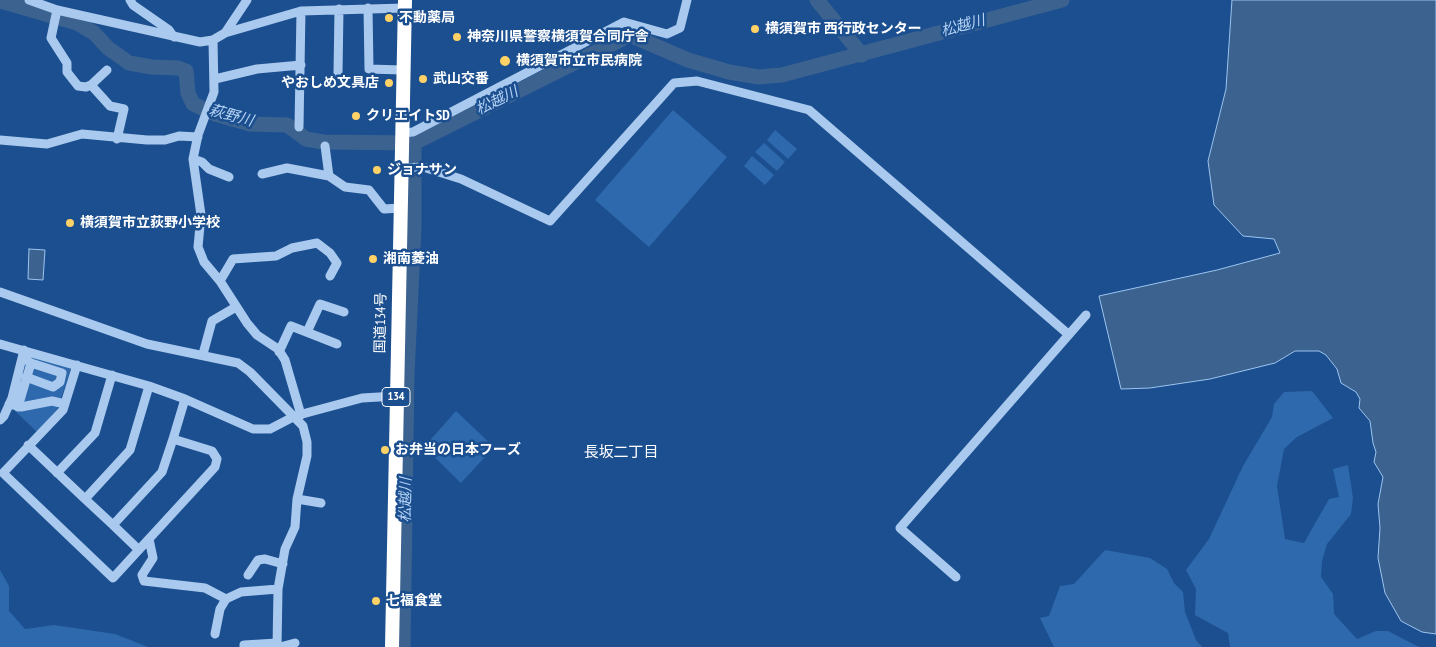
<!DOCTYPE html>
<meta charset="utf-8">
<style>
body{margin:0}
canvas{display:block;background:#1b4f8f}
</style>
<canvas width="1436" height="647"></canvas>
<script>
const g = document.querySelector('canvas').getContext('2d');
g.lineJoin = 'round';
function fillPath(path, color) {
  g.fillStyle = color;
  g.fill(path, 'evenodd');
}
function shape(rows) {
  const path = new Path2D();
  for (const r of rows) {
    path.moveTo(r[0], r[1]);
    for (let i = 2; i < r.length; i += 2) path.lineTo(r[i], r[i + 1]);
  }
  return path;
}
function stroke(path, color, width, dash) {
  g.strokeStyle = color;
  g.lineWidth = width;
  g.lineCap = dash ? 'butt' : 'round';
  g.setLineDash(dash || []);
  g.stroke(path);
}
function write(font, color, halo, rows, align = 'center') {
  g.font = font + ' "PT Sans Narrow","Noto Sans JP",sans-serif';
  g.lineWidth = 5;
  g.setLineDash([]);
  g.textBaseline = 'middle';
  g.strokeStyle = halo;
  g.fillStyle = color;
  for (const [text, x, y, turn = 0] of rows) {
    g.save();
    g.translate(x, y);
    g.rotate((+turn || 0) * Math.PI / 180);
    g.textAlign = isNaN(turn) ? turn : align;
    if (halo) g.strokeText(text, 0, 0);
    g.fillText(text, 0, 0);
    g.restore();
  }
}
fillPath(shape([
 [673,110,727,157,649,247,595,200],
 [775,130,797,149,788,159,767,140],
 [764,143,785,162,777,171,755,152],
 [752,156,774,175,765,185,744,166],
 [28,355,71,368,58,408,37,432,14,410],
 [1312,391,1333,418,1297,437,1284,449,1277,486,1285,539,1304,543,1329,499,1339,497,1333,469,1348,465,1353,498,1351,514,1327,544,1322,561,1321,577,1333,594,1334,614,1357,639,1376,631,1388,631,1419,647,1230,647,1228,633,1195,615,1196,589,1186,570,1209,539,1243,466,1272,417,1274,404,1284,392],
 [456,411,494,447,461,483,424,447],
 [1105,550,1150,558,1167,569,1174,583,1183,592,1185,612,1196,640,1202,647,1054,647,1040,618,1049,616,1060,586,1074,584],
 [0,570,9,586,9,611,25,629,54,625,115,634,148,647,0,647]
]), '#2e69ad');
const water = shape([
 [1232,0,1436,0,1436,634,1422,632,1401,621,1385,593,1378,558,1380,528,1378,504,1383,477,1374,462,1376,452,1373,443,1370,421,1359,408,1360,399,1356,392,1341,383,1337,369,1326,355,1319,351,1295,351,1275,363,1210,379,1150,388,1121,389,1099,296,1217,270,1280,253,1274,239,1243,236,1214,205,1208,161,1226,89,1232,0],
 [29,249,45,250,43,280,28,279,29,249]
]);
fillPath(water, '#3c6290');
stroke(water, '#9cc4f0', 1);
stroke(shape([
 [817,0,862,55],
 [0,1,77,23,94,33,108,48,129,63,152,67,178,68,186,71,188,93,193,104,215,114,250,124,287,125,306,139,323,142,414,143],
 [403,647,407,374,414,229,414,143,630,35,688,60,729,72,759,77,782,75,1062,0]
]), '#3c6290', 15);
stroke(shape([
 [29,0,57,10,200,42,213,40,225,33,301,11,404,8],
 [130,0,133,5,169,30,174,37],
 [368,8,369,69,402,70],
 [57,10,51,38,67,63,67,72,78,86,86,87,91,85,110,106,124,109,117,139],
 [225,33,247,0],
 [213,40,214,92,198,135,193,159,201,215,198,247,204,262,220,281,247,323,257,335,278,349,285,360,301,415],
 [338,74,339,9],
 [215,79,257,69,301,65],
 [91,85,107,70],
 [299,127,301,11],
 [401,133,413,132,624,22,667,34,680,28,687,0],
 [0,140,47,144,82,134,147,140,165,140,179,136,198,137],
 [325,146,329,176],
 [193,159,202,162,209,169,229,177],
 [401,168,423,167,461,179,550,221,674,83,697,81,809,110,1068,334],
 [262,174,287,168,329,176,345,187,369,190,384,209,400,208],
 [220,281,233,259,276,256,292,248,317,243,330,253,337,263,330,276],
 [0,292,147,344,238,363,250,372,303,426,307,442,307,456,297,499,295,527,285,549,278,589,277,647],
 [307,332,320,304,344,312],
 [0,344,149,386,185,399,253,429,270,429,295,416,362,398,396,396],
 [279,352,291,326,337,344],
 [203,354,212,321,236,307],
 [77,365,63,410,3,473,113,578,215,467,217,459,212,451,173,439,185,399],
 [26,377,53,387,60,382,62,373,31,363],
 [9,404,21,407,52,401,65,404],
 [18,407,31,363,28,361],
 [0,420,4,416,12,398,24,350],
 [28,445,85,499],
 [57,473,95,433,112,375],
 [297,499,321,503],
 [113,525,85,499,130,450,149,386],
 [149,539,153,558,142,575,144,581,205,588,226,599],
 [139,550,113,525,162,472,173,439],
 [248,575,258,560,265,559,283,564],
 [956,577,900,528,1086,315],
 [215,634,220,609,226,599,241,592,278,589],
 [244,647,244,645,277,643],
 [280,647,295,643]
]), '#a9c9ee', 9);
stroke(shape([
 [392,647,405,0]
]), '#fff', 14);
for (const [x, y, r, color] of [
 [389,18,5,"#ffd166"],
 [755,29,5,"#ffd166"],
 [457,37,5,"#ffd166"],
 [505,61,6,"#ffd166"],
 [423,79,5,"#ffd166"],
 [389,83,5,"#ffd166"],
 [356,116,5,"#ffd166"],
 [377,170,5,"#ffd166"],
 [70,223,5,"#ffd166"],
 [373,259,5,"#ffd166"],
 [385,450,5,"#ffd166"],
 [376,601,5,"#ffd166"]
]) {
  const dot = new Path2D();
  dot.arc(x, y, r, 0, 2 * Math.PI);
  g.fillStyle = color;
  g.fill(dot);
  stroke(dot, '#1b4f8f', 2);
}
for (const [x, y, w] of [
 [396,397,28]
]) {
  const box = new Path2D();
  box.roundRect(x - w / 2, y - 9.5, w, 19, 4);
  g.fillStyle = '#1b4f8f';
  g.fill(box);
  stroke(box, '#fff', 1);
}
write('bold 12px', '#fff', null, [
 ["134",396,397]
]);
write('bold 14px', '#fff', '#1b4f8f', [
 ["不動薬局",399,18],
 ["横須賀市 西行政センター",765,29],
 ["神奈川県警察横須賀合同庁舎",467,37],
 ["横須賀市立市民病院",516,61],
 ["武山交番",433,79],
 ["やおしめ文具店",379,83,"right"],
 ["クリエイトSD",366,116],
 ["ジョナサン",387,170],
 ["横須賀市立荻野小学校",80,223],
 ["湘南菱油",383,259],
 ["お弁当の日本フーズ",395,450],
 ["七福食堂",386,601]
], 'left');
write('14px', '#fff', '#1b4f8f', [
 ["国道134号",381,323,-89]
]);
write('italic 15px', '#b5d3f5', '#1b4f8f', [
 ["松越川",963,26,-15],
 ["松越川",497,101,-26],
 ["萩野川",231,116,15],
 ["松越川",406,500,-89]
]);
write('15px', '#fff', '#1b4f8f', [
 ["長坂二丁目",621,453]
]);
</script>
